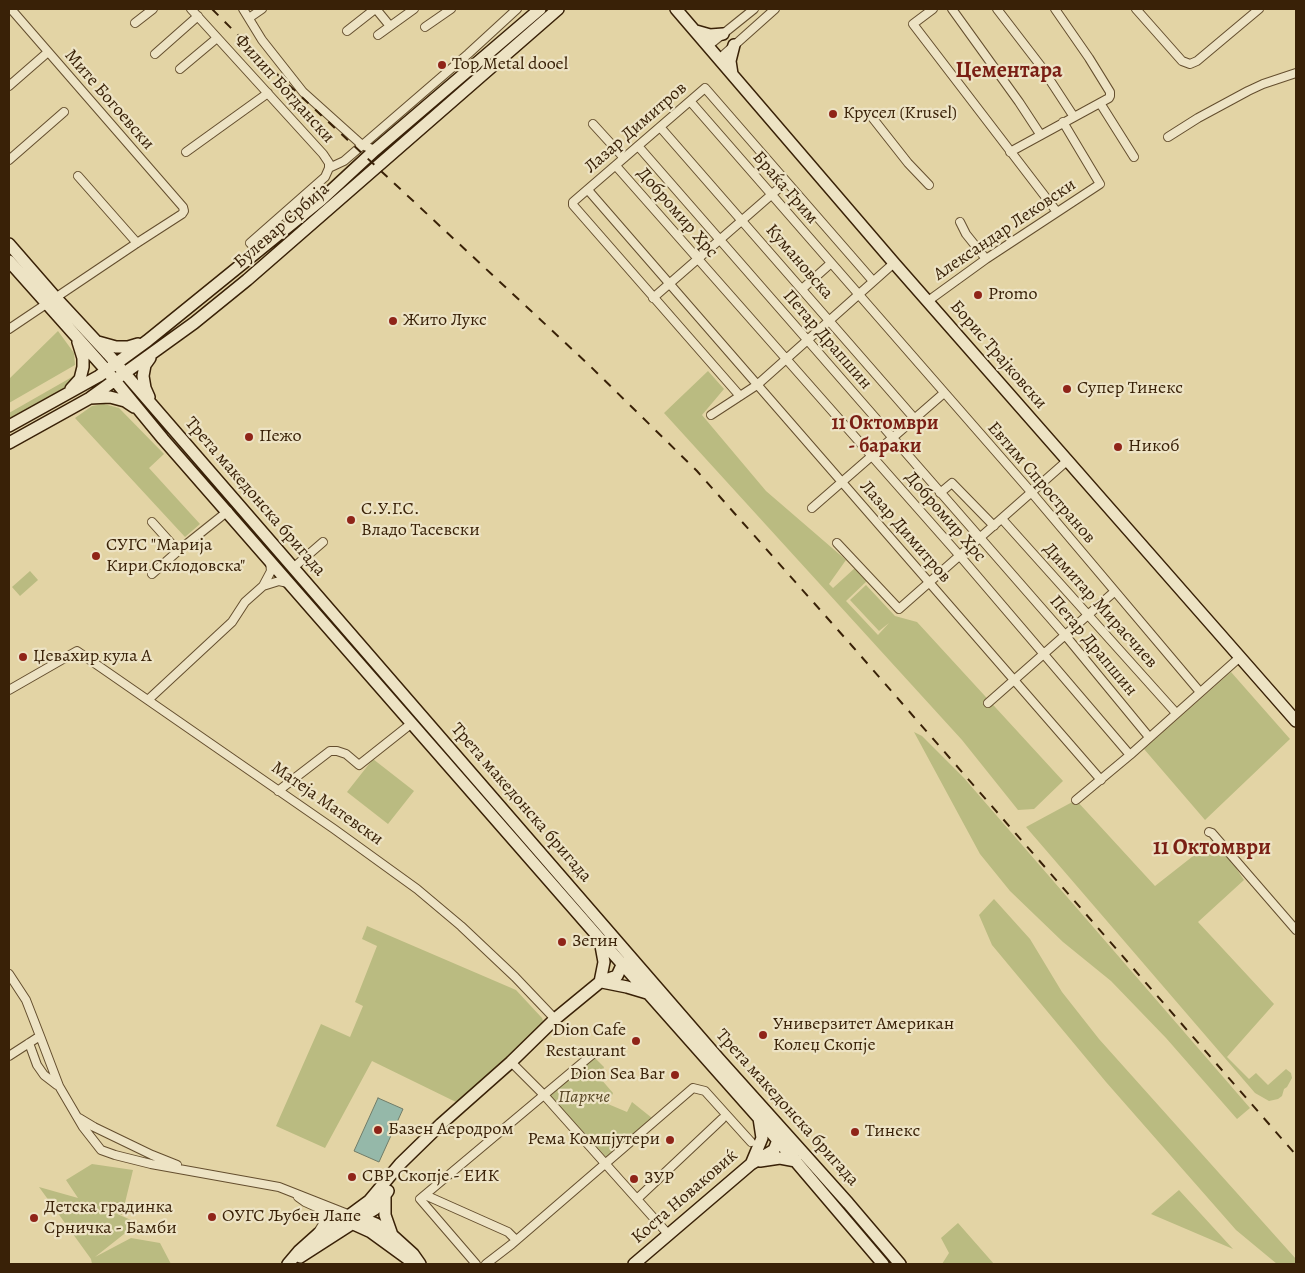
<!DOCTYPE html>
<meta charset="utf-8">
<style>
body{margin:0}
#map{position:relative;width:1305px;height:1273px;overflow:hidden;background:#e3d4a5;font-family:Alegreya,serif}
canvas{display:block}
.frame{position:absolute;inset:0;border:10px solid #392107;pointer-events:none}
</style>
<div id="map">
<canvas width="1305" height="1273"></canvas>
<div class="frame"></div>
</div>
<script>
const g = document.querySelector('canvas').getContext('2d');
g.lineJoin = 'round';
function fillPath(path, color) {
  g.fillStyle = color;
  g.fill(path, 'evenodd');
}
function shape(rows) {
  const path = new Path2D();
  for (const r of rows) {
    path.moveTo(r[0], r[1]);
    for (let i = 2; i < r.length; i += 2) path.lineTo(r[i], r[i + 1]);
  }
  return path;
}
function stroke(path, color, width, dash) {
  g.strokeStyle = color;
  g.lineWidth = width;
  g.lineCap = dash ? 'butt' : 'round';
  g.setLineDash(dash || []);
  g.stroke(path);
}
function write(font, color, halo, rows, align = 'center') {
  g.font = font + ' Alegreya,serif';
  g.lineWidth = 4.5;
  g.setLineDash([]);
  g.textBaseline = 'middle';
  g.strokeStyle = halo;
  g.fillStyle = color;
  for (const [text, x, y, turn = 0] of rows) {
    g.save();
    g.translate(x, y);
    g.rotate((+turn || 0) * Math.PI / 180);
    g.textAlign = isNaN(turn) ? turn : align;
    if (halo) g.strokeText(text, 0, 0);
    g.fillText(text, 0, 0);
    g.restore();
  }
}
fillPath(shape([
 [58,331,74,353,75,365,9,403,9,379],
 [708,371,724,389,702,415,766,491,846,560,829,584,833,588,856,567,868,580,846,601,878,635,889,623,879,631,850,600,866,585,895,616,917,622,1063,781,1034,809,1018,810,962,740,664,413],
 [79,373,68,386,52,396,13,417,9,417,9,413],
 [104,404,119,408,164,454,149,468,200,524,185,537,75,418,92,406],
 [30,571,38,580,20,596,12,587],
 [1231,672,1290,739,1205,820,1144,749],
 [914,732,922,736,964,778,1250,1108,1237,1119,1166,1038,1111,981,1063,942,1010,891,980,854],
 [373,759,414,791,388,824,347,792],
 [1076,800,1155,886,1216,838,1244,880,1198,922,1274,1004,1227,1057,1249,1079,1256,1073,1268,1085,1286,1069,1291,1073,1292,1078,1287,1087,1284,1089,1282,1096,1278,1099,1269,1101,1255,1093,1026,827],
 [994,899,1030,939,1062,992,1099,1039,1296,1259,1296,1264,1277,1264,1236,1230,1106,1082,992,945,979,915],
 [367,926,516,990,542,1018,543,1021,540,1028,458,1103,372,1061,325,1148,276,1126,321,1024,350,1037,363,1006,355,1002,377,946,362,939],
 [594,1057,604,1067,600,1078,613,1093,608,1104,627,1112,632,1102,652,1118,607,1158,549,1095],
 [92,1164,133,1170,122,1215,108,1210,138,1223,95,1257,131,1238,160,1243,171,1264,92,1264,91,1259,39,1187,78,1198,66,1180],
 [1179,1190,1233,1249,1151,1214],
 [958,1223,994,1264,942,1264,949,1253,941,1238]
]), '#babb81');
const water = shape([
 [378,1098,403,1109,379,1162,354,1151,378,1098]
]);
fillPath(water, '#95b8a9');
stroke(water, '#707c68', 1);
const street = shape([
 [191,9,323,154,329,163,329,168,325,177,250,243,259,252],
 [243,9,262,40,303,92,362,145,375,150],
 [376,9,390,26],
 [933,9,913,24,1057,212],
 [952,9,1019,102,1040,134],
 [997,9,1040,65,1074,117],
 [1136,9,1182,61,1190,64,1197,61,1259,9],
 [249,18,262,9],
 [135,23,153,9],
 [425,27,451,9],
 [347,31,375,9],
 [378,35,414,9],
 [708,46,754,9],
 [155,54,198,16],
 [719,59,775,9],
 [180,69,217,38],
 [9,86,48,52],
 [690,101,1032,493,1200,692],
 [1100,103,1134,157],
 [871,116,908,163,929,185],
 [593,124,624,158],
 [660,127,914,418],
 [1168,137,1198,118,1248,91,1263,84,1296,73],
 [638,146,1065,635,1149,737],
 [186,152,268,93],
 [1010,152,1109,98,1110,96,1110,92,1089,58,1055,9],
 [9,160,64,112],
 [616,166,960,556,1130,755],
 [329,168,344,161,468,54,517,9],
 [78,176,137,243],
 [588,190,1101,780],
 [960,222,966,234,986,259],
 [802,289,830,264],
 [653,298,786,182],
 [928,301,986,259,1100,184,1063,122],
 [9,329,137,243,182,214,184,211,183,207,11,9],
 [740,396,573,205,573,202,690,101,705,88,873,281],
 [711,415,757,385,894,263],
 [940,493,952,483,994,526],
 [812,508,944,393],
 [1002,519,1176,713],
 [152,522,178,551,228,511],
 [837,543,899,609,1068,460],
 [293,568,323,542],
 [152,574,178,551],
 [263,586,279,581,288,583],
 [9,690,77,651,334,829,417,889,461,926,515,977,555,1019],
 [149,699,232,622,245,602,263,586,271,571,270,562],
 [988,703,1114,592],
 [278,791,330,751,337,751,346,754,359,765,412,723],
 [1076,800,1130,755,1240,657],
 [1209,832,1212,833,1296,930],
 [9,974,26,1000,40,1036,9,1056],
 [40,1036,59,1086,83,1127,101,1150,115,1155,151,1164,279,1187,350,1215],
 [29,1043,37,1065,44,1075,57,1085],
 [511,1062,544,1095,668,1234],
 [79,1118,94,1127,152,1155,177,1165],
 [425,1195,508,1232,516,1240],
 [298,1197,305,1202,343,1219],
 [637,1199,722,1119],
 [318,1232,323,1224,323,1218,319,1209],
 [476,1264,420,1199,594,1053],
 [486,1264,512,1244,693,1088,705,1091,751,1142]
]);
const secondary = shape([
 [676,9,894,263,1296,721],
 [696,31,710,35,723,34],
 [732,74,730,61,734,45],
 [9,244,56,298,108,354,719,1059,848,1203,900,1264],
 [9,261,107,371,163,439,600,939,758,1117,883,1264],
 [98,342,116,347,128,347,138,344],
 [71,389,80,379,83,367,83,358,78,342],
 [149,397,145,388,143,376,145,365,150,358],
 [90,398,110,397,125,401,134,407],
 [9,426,99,376,147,341,321,200,375,150,540,9],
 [9,443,90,398,194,323,247,280,558,9],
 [600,982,604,962,600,940],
 [602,982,627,987,647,993],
 [760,1161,780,1158,796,1161],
 [752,1162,762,1138,759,1118],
 [385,1195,385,1215,392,1235],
 [357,1216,376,1224,392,1235,413,1254,420,1264],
 [349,1222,371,1232,415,1264],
 [300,1257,370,1212,375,1209,388,1191],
 [288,1264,299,1251,318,1234,350,1215,369,1201,400,1164,441,1124,511,1062,555,1019,600,982,617,976,623,963],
 [634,1264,751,1164,774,1150,778,1140]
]);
stroke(street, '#644e2e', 10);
stroke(secondary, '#392107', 14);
stroke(street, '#ede3c4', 8);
stroke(secondary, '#ede3c4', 11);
stroke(shape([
 [212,9,277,74,589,365,697,471,853,647,1296,1155]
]), '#392107', 2, [9, 9]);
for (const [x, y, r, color] of [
 [442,65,5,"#8f2418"],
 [833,114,5,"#8f2418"],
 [978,295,5,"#8f2418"],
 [393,321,5,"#8f2418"],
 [1067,389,5,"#8f2418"],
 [249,437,5,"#8f2418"],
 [1118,447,5,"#8f2418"],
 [351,520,5,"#8f2418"],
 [96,556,5,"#8f2418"],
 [23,657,5,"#8f2418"],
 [562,942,5,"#8f2418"],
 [763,1035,5,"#8f2418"],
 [636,1041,5,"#8f2418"],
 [675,1075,5,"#8f2418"],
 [378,1130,5,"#8f2418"],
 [855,1132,5,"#8f2418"],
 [670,1140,5,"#8f2418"],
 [352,1177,5,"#8f2418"],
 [634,1179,5,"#8f2418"],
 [212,1217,5,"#8f2418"],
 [34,1218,5,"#8f2418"]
]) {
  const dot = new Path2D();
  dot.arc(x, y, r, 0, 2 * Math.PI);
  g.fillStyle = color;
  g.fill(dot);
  stroke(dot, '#ede3c4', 2);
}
write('18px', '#392107', '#ede3c4', [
 ["Top Metal dooel",452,65],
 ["Крусел (Krusel)",843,114],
 ["Promo",988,295],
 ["Жито Лукс",403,321],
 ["Супер Тинекс",1077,389],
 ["Пежо",259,437],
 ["Никоб",1128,447],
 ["С.У.Г.С.",361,510],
 ["Владо Тасевски",361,531],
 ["СУГС \"Марија",106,546],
 ["Кири Склодовска\"",106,567],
 ["Џевахир кула А",33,657],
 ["Зегин",572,942],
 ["Универзитет Американ",773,1025],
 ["Колеџ Скопје",773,1046],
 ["Dion Cafe",626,1031,"right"],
 ["Restaurant",626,1052,"right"],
 ["Dion Sea Bar",665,1075,"right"],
 ["Базен Аеродром",388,1130],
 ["Тинекс",865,1132],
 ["Рема Компјутери",660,1140,"right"],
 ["СВР Скопје - ЕИК",362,1177],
 ["ЗУР",644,1179],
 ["Детска градинка",44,1208],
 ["Срничка - Бамби",44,1229],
 ["ОУГС Љубен Лапе",222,1217]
], 'left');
write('18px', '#392107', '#ede3c4', [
 ["Филип Богдански",284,89,48],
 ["Мите Богоевски",109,100,49],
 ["Лазар Димитров",636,128,-41],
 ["Браќа Грим",785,188,49],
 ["Добромир Хрс",677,213,49],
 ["Булевар Србија",282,226,-41],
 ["Александар Лековски",1005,230,-34],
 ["Кумановска",799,262,49],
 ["Петар Драпшин",827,340,49],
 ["Борис Трајковски",998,355,49],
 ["Евтим Спространов",1041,483,49],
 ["Трета македонска бригада",255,497,49],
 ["Добромир Хрс",945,517,49],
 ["Лазар Димитров",905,532,49],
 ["Димитар Мирасчиев",1100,606,48],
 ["Петар Драпшин",1093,646,50],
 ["Трета македонска бригада",521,803,49],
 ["Матеја Матевски",327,804,35],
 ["Трета македонска бригада",787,1108,48],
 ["Коста Новаковиќ",685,1197,-41]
]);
write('italic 18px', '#594826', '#ede3c4', [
 ["Паркче",584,1098]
]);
write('bold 20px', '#7a1f14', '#ede3c4', [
 ["11 Октомври",885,424],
 ["- бараки",885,447]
]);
write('bold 22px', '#7a1f14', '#ede3c4', [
 ["Цементара",1009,72],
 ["11 Октомври",1212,849]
]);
</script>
